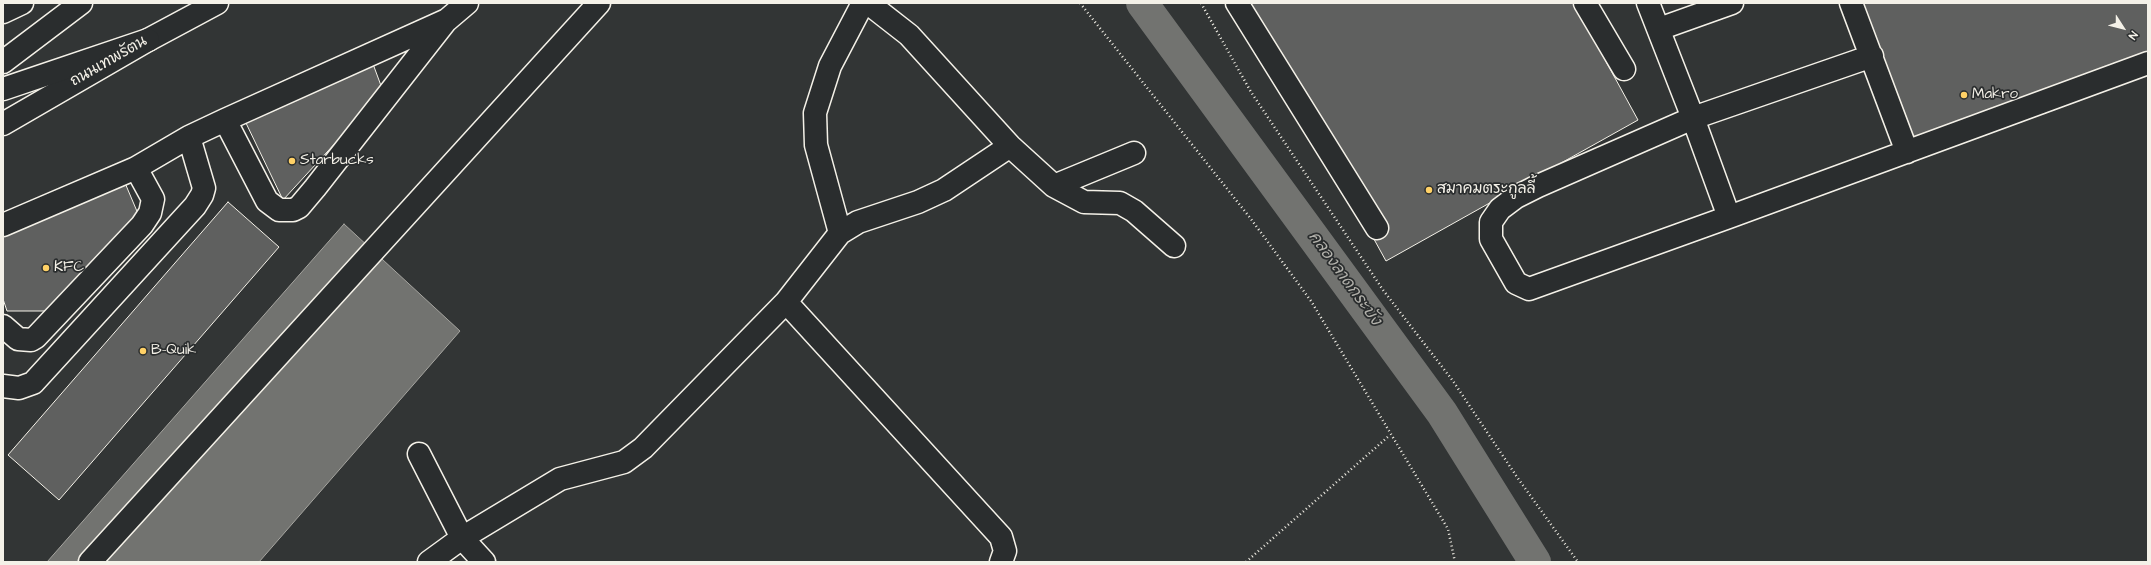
<!DOCTYPE html>
<meta charset="utf-8">
<style>
body{margin:0}
#map{position:relative;width:2151px;height:565px;overflow:hidden;background:#323535;font-family:"Architects Daughter",sans-serif}
canvas{display:block}
.frame{position:absolute;inset:0;border:4px solid #f4f1e8;pointer-events:none}
.north{position:absolute;left:2103px;top:8px;width:40px;height:40px;-webkit-text-stroke:3px #2a2d2e;paint-order:stroke;rotate:126deg;font-size:11px;font-weight:700;line-height:16px;text-align:center;color:#f4f1e8}
.north::after{content:'';display:block;margin:auto;width:14px;height:18px;background:#f4f1e8;clip-path:polygon(50% 0,100% 100%,50% 72%,0 100%)}
</style>
<div id="map">
<canvas width="2151" height="565"></canvas>
<div class="frame"></div>
<div class="north">N</div>
</div>
<script>
const g = document.querySelector('canvas').getContext('2d');
g.lineJoin = 'round';
function fillPath(path, color) {
  g.fillStyle = color;
  g.fill(path, 'evenodd');
}
function shape(rows) {
  const path = new Path2D();
  for (const r of rows) {
    path.moveTo(r[0], r[1]);
    for (let i = 2; i < r.length; i += 2) path.lineTo(r[i], r[i + 1]);
  }
  return path;
}
function stroke(path, color, width, dash) {
  g.strokeStyle = color;
  g.lineWidth = width;
  g.lineCap = dash ? 'butt' : 'round';
  g.setLineDash(dash || []);
  g.stroke(path);
}
function write(font, color, halo, rows, align = 'center') {
  g.font = font + ' "Architects Daughter","Playpen Sans Thai",sans-serif';
  g.lineWidth = 3.5;
  g.setLineDash([]);
  g.textBaseline = 'middle';
  g.strokeStyle = halo;
  g.fillStyle = color;
  for (const [text, x, y, turn = 0] of rows) {
    g.save();
    g.translate(x, y);
    g.rotate((+turn || 0) * Math.PI / 180);
    g.textAlign = isNaN(turn) ? turn : align;
    if (halo) g.strokeText(text, 0, 0);
    g.fillText(text, 0, 0);
    g.restore();
  }
}
const water = shape([
 [344,224,460,331,259,562,47,562,344,224]
]);
fillPath(water, '#727370');
stroke(water, '#a6a5a0', 1);
stroke(shape([
 [1142,3,1442,413,1535,562]
]), '#727370', 32);
const building = shape([
 [1244,3,1574,3,1638,120,1386,261,1244,3],
 [1863,3,2148,3,2148,52,1914,138,1863,3],
 [373,64,383,91,283,200,245,121,373,64],
 [125,183,139,216,50,311,7,311,3,299,3,237,125,183],
 [228,202,279,247,59,500,8,455,228,202]
]);
fillPath(building, '#5f605f');
stroke(building, '#f4f1e8', 1);
const minor = shape([
 [868,3,909,35,1010,146,1054,186,1084,202,1120,203,1134,211,1174,246],
 [1237,3,1377,228],
 [1585,3,1624,69],
 [1648,3,1693,118,1729,217],
 [1851,3,1907,152],
 [1659,29,1732,3],
 [1872,56,1693,118,1538,186,1516,197,1500,209,1491,222,1491,239,1516,283,1529,289,1729,217,2148,63],
 [225,120,267,201,279,210,293,210,299,207,315,188,445,22],
 [1054,186,1134,153],
 [3,225,136,168,189,137,225,120,447,20,467,3],
 [840,233,816,145,815,113,830,66,863,3],
 [786,302,1001,537,1005,551,1001,562],
 [3,326,18,339,31,340,36,337,142,225,150,213,153,199,136,168],
 [3,386,19,388,33,383,195,206,202,195,204,188,189,137],
 [419,454,462,538,560,479,624,462,643,448,786,302,840,233,858,222,918,202,944,190,1010,146],
 [90,562,599,3],
 [429,562,462,538,484,562]
]);
const major = shape([
 [3,124,148,40,217,3]
]);
const highway = shape([
 [3,12,22,3],
 [3,62,81,3],
 [3,89,148,40]
]);
stroke(minor, '#f4f1e8', 25);
stroke(major, '#f4f1e8', 25);
stroke(highway, '#f4f1e8', 25);
stroke(shape([
 [1080,3,1251,219,1311,301,1448,529,1455,562],
 [1201,3,1251,92,1383,290,1453,381,1517,477,1578,562],
 [1246,562,1390,435]
]), '#f4f1e8', 2.5, [1, 3]);
stroke(minor, '#2a2d2e', 22);
stroke(major, '#2a2d2e', 22);
stroke(highway, '#2a2d2e', 22);
for (const [x, y, r, color] of [
 [1964,95,4,"#ffd166"],
 [292,161,4,"#ffd166"],
 [1429,190,4,"#ffd166"],
 [46,268,4,"#ffd166"],
 [143,351,4,"#ffd166"]
]) {
  const dot = new Path2D();
  dot.arc(x, y, r, 0, 2 * Math.PI);
  g.fillStyle = color;
  g.fill(dot);
  stroke(dot, '#2a2d2e', 1.5);
}
write('15px', '#f4f1e8', '#2a2d2e', [
 ["ถนนเทพรัตน",109,62,-30]
]);
write('15px', '#f4f1e8', '#2a2d2e', [
 ["Makro",1972,95],
 ["Starbucks",300,161],
 ["สมาคมตระกูลลี้",1437,190],
 ["KFC",54,268],
 ["B-Quik",151,351]
], 'left');
write('italic 16px', '#b3b2ac', '#2a2d2e', [
 ["คลองลาดกระบัง",1344,279,54]
]);
</script>
